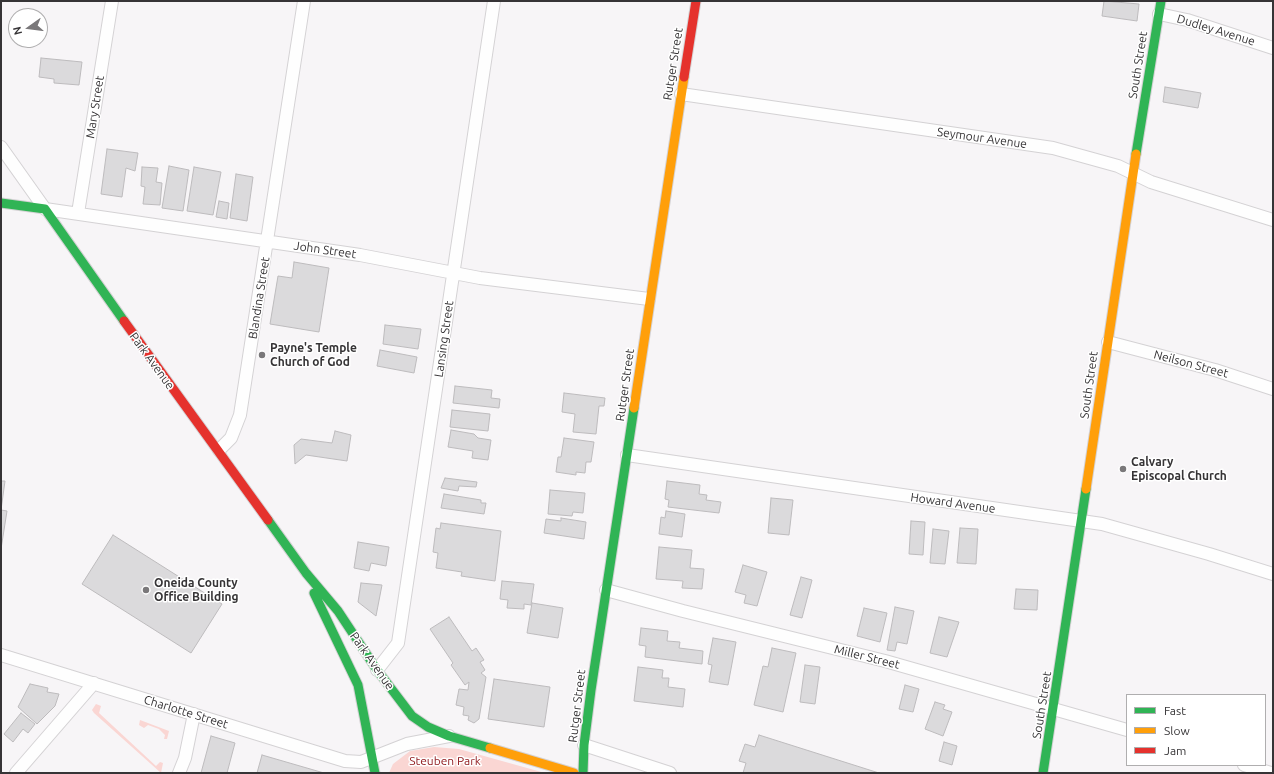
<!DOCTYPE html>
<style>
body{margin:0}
#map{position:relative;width:1274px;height:774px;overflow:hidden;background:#f7f5f7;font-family:Ubuntu,sans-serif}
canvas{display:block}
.frame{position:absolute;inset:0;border:2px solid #363436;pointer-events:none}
.legend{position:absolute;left:1126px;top:694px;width:140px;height:72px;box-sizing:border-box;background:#fff;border:1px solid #afaeaf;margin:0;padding:5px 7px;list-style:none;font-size:12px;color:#363436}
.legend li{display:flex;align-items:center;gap:8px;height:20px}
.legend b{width:20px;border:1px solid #afaeaf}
.north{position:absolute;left:8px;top:8px;width:40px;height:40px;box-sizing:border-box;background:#fff;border:1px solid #afaeaf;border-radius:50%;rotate:256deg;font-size:11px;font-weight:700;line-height:16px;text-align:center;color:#363436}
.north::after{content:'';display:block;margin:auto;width:14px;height:18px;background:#7a787a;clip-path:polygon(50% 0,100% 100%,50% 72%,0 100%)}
</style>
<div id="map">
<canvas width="1274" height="774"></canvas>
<div class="frame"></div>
<ul class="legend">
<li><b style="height:5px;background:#30b455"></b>Fast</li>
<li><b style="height:5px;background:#ff9f0a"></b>Slow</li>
<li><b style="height:5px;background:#e5322d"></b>Jam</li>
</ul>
<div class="north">N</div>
</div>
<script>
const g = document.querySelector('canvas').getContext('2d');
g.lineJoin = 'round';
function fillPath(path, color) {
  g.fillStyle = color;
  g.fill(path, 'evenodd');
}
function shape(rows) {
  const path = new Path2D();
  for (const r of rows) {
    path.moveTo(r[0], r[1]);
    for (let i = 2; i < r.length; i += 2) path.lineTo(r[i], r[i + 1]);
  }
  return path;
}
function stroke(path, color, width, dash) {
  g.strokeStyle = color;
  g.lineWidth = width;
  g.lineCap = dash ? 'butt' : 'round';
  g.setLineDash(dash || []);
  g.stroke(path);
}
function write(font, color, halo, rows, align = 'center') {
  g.font = font + ' Ubuntu,sans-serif';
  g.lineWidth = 3;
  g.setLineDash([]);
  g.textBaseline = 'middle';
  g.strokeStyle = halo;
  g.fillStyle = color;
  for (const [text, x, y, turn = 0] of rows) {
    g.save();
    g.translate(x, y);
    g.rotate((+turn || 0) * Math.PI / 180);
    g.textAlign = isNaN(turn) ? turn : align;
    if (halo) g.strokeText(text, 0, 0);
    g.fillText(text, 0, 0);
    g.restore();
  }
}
fillPath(shape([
 [96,704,101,706,99,713,156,766,160,762,163,763,161,773,94,713,92,710],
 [140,720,169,731,167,739,164,739,165,735,159,729,148,725,144,728,139,725],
 [434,747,459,749,545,773,389,773,393,764,410,751]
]), '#fad6d3');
const building = shape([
 [1104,1,1139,4,1137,21,1102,16,1104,1],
 [41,58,82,62,79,85,54,83,54,79,39,77,41,58],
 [1165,87,1201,93,1198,108,1163,102,1165,87],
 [107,149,138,153,135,171,126,168,122,197,101,194,107,149],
 [169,166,189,170,183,211,162,208,169,166],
 [142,167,158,168,156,182,162,183,160,205,143,204,145,187,141,186,142,167],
 [194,167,221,172,213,215,187,211,194,167],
 [236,174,253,177,247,221,230,218,236,174],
 [219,201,229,203,227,219,216,217,219,201],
 [294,262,329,268,319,332,270,324,278,276,292,278,294,262],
 [385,325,421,329,418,349,383,344,385,325],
 [380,350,417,357,414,373,377,366,380,350],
 [455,386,492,390,491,398,500,399,499,408,453,403,455,386],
 [564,393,605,398,604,406,599,406,596,434,573,432,575,414,562,412,564,393],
 [452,410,490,414,488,431,450,427,452,410],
 [451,430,474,434,478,438,491,440,488,460,472,458,473,451,448,447,451,430],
 [335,431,351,435,347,461,306,455,295,464,294,445,301,439,332,443,335,431],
 [564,438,594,442,591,462,586,462,585,473,576,472,576,475,556,472,558,457,561,457,564,438],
 [445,478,477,482,476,487,459,486,458,491,441,488,445,478],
 [1,481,5,481,1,510,1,481],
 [667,481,700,485,699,494,707,495,706,500,721,502,719,513,668,507,669,500,665,499,667,481],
 [550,490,585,493,583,513,573,512,572,516,548,514,550,490],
 [444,494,481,500,481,503,486,503,484,514,441,508,444,494],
 [771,498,793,500,789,535,768,533,771,498],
 [1,510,7,511,1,549,1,510],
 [666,511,685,514,682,537,659,534,661,517,665,518,666,511],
 [561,518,586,522,584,539,544,533,546,519,561,521,561,518],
 [911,521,925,522,923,555,909,554,911,521],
 [441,523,501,531,495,581,461,576,462,572,436,568,438,553,433,552,436,528,440,529,441,523],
 [960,528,978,529,976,564,957,563,960,528],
 [933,529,949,531,945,564,930,563,933,529],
 [113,535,222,604,191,653,82,584,113,535],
 [358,542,389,547,386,566,371,563,369,571,354,568,358,542],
 [659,547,692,550,690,568,704,569,702,589,682,588,683,581,656,579,659,547],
 [743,565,767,572,757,606,744,603,746,595,735,592,743,565],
 [801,577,812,580,802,618,790,615,801,577],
 [502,581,534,584,531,605,524,604,524,609,507,608,508,600,500,599,502,581],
 [361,583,382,585,376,616,358,602,361,583],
 [1016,589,1038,590,1037,610,1014,609,1016,589],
 [532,603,563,608,558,638,527,633,532,603],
 [895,607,914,611,907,644,897,642,895,651,887,650,895,607],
 [864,608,887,613,880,642,857,636,864,608],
 [449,617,472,651,476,648,484,660,480,662,485,670,481,673,486,677,479,719,474,723,468,720,469,716,463,715,464,707,456,705,459,689,468,690,469,682,465,685,451,665,453,663,430,629,449,617],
 [939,617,959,622,947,657,930,653,939,617],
 [641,628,668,631,667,641,680,642,679,648,703,651,702,664,645,657,646,646,639,645,641,628],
 [713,638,736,642,728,685,709,682,712,665,708,664,713,638],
 [772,648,796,653,783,712,754,705,763,666,768,667,772,648],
 [805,665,820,667,815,704,800,702,805,665],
 [638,667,663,670,662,678,669,678,668,687,685,689,683,707,634,701,638,667],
 [494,679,550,687,544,727,488,719,494,679],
 [30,684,48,688,47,692,59,694,55,706,37,724,18,707,30,684],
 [905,685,919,689,913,712,899,709,905,685],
 [935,702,945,705,943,709,952,712,943,736,925,729,935,702],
 [21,713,35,724,28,733,23,729,13,742,4,734,21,713],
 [759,735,879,773,743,773,746,763,739,761,745,744,755,747,759,735],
 [211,736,235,743,227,773,201,773,211,736],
 [944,742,957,746,952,765,939,761,944,742],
 [262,755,324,773,257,773,262,755]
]);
fillPath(building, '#dbdadc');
stroke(building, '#bdbbbd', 1);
const street = shape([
 [1159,14,1187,20,1273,48],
 [681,94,1053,148,1118,166,1151,182,1273,220],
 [1,147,45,209,360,255,480,278,649,299],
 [78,213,112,1],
 [1108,342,1215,370,1273,389],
 [219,450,231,438,240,415,304,1],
 [627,455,1102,524,1209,554,1273,574],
 [606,590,683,611,885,661,1127,730],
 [1,655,345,761,361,762,407,744,449,736],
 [377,670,398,643,494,1],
 [584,745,670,773],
 [1244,765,1271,773],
 [16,773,94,683],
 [179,773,185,758,194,714]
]);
const fast = shape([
 [1136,154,1161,1],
 [1,203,45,209,124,321],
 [268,520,306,573,338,611,377,670,412,716,428,727,449,736,490,748],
 [314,593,358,685,375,773],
 [583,773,584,745,591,690,634,408],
 [1043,773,1086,489]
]);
const slow = shape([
 [634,408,684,77],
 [1086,489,1136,154],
 [490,748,574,773]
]);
const jam = shape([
 [684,77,696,1],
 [124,321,268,520]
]);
stroke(street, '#d4d2d4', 14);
stroke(fast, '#d4d2d4', 11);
stroke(slow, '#d4d2d4', 11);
stroke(jam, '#d4d2d4', 11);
stroke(street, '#fefefe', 12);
stroke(fast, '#30b455', 9);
stroke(slow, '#ff9f0a', 9);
stroke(jam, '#e5322d', 9);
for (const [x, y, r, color] of [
 [262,355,4,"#7a787a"],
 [1123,469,4,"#7a787a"],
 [146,590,4,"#7a787a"]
]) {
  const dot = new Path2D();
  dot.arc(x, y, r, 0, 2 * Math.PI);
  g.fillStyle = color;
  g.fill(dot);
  stroke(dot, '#fff', 1.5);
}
write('12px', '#363436', '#fff', [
 ["Dudley Avenue",1216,30,17],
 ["Rutger Street",673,64,-81],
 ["South Street",1138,65,-81],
 ["Mary Street",95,107,-81],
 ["Seymour Avenue",982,138,8],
 ["John Street",325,250,8],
 ["Blandina Street",259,298,-81],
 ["Lansing Street",444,339,-82],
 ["Park Avenue",152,361,54],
 ["Neilson Street",1191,364,15],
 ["Rutger Street",625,385,-82],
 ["South Street",1089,385,-82],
 ["Howard Avenue",953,503,8],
 ["Miller Street",867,657,14],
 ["Park Avenue",372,661,55],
 ["South Street",1042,705,-81],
 ["Rutger Street",577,706,-83],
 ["Charlotte Street",186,712,17]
]);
write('bold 12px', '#363436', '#fff', [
 ["Payne's Temple",270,348],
 ["Church of God",270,362],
 ["Calvary",1131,462],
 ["Episcopal Church",1131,476],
 ["Oneida County",154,583],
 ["Office Building",154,597]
], 'left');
write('12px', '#8e161a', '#fff', [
 ["Steuben Park",445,761]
]);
</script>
